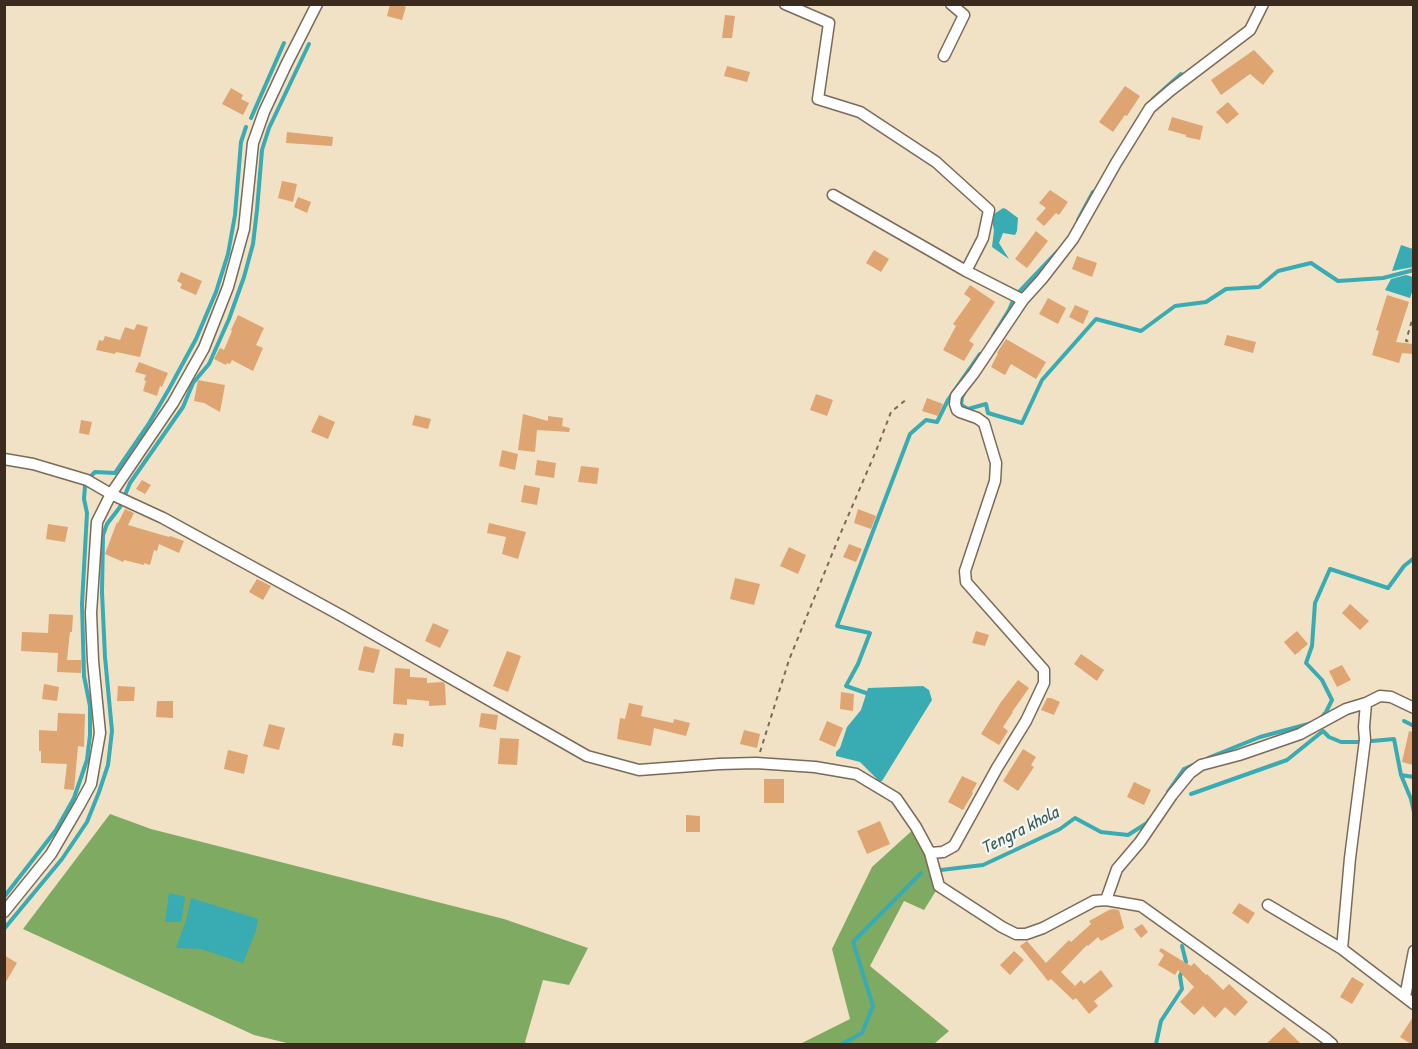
<!DOCTYPE html>
<style>
body{margin:0}
#map{position:relative;width:1418px;height:1049px;overflow:hidden;background:#f1e2c6;font-family:"Patrick Hand",sans-serif}
canvas{display:block}
.frame{position:absolute;inset:0;border:6px solid #3b2a1e;pointer-events:none}
</style>
<div id="map">
<canvas width="1418" height="1049"></canvas>
<div class="frame"></div>
</div>
<script>
const g = document.querySelector('canvas').getContext('2d');
g.lineJoin = 'round';
function fillPath(path, color) {
  g.fillStyle = color;
  g.fill(path, 'evenodd');
}
function shape(rows) {
  const path = new Path2D();
  for (const r of rows) {
    path.moveTo(r[0], r[1]);
    for (let i = 2; i < r.length; i += 2) path.lineTo(r[i], r[i + 1]);
  }
  return path;
}
function stroke(path, color, width, dash) {
  g.strokeStyle = color;
  g.lineWidth = width;
  g.lineCap = dash ? 'butt' : 'round';
  g.setLineDash(dash || []);
  g.stroke(path);
}
function write(font, color, halo, rows, align = 'center') {
  g.font = font + ' "Patrick Hand",sans-serif';
  g.lineWidth = 4.5;
  g.setLineDash([]);
  g.textBaseline = 'middle';
  g.strokeStyle = halo;
  g.fillStyle = color;
  for (const [text, x, y, turn = 0] of rows) {
    g.save();
    g.translate(x, y);
    g.rotate((+turn || 0) * Math.PI / 180);
    g.textAlign = isNaN(turn) ? turn : align;
    if (halo) g.strokeText(text, 0, 0);
    g.fillText(text, 0, 0);
    g.restore();
  }
}
fillPath(shape([
 [110,814,151,829,504,919,588,948,569,985,543,980,525,1042,528,1044,291,1044,254,1035,23,929],
 [916,827,939,886,924,910,904,901,870,966,949,1031,934,1044,800,1044,850,1019,832,949,872,867]
]), '#7faa61');
fillPath(shape([
 [1003,208,1006,209,1018,218,1017,231,1015,235,1003,233,999,243,1009,259,992,247,994,230,991,216],
 [1401,245,1413,249,1413,267,1392,271],
 [1406,275,1413,277,1413,289,1410,298,1385,290,1391,279],
 [923,686,929,690,932,700,882,781,879,781,860,762,836,756,836,752,840,748,847,727,861,710,868,688],
 [169,893,185,897,181,922,165,922],
 [191,898,258,919,256,931,243,963,201,949,176,948,186,920]
]), '#39abb3');
stroke(shape([
 [1153,99,1181,74],
 [251,118,284,43],
 [1078,220,1093,192],
 [1018,293,1058,251],
 [993,336,1009,310,1012,303],
 [964,394,962,397,961,405,968,409,986,404,988,413,1022,423,1042,380,1096,319,1141,331,1175,306,1206,302,1226,289,1259,287,1278,271,1311,263,1338,281,1383,278,1414,270],
 [91,476,95,472,115,473,148,425,169,389,196,339,216,292,228,254,235,215,241,142,246,127],
 [866,693,846,686,858,664,870,633,837,626,910,434,926,420,937,422,948,400,980,354],
 [1321,718,1326,712,1332,700,1322,680,1306,663,1312,646,1315,603,1330,569,1388,588,1404,566,1414,558],
 [1404,721,1414,726],
 [1372,741,1394,739,1401,775,1411,799,1414,812],
 [1208,758,1260,737,1312,723],
 [1401,775,1414,777],
 [1168,792,1184,769,1193,765],
 [1191,794,1287,760,1323,731,1329,737,1341,742,1361,742],
 [941,870,983,865,1060,829,1075,818,1101,832,1128,835,1147,823,1149,820],
 [4,897,56,830,74,798,87,760,90,735,90,706,84,676,82,604,87,513,84,499,85,486],
 [4,929,62,859,87,822,99,792,108,765,112,731,105,657,102,592,103,535,107,524,120,507,130,483,183,407,193,383,209,364,229,319,244,277,253,244,257,210,262,150,269,128,309,44],
 [842,1044,862,1033,873,1006,853,942,921,873],
 [1156,1044,1161,1021,1182,989,1180,976,1186,962,1182,946]
]), '#39abb3', 4);
fillPath(shape([
 [390,4,399,4,406,7,402,20,387,16],
 [725,15,735,16,732,38,722,38],
 [1254,50,1274,71,1263,85,1250,74,1221,95,1211,80],
 [727,66,750,72,747,82,724,76],
 [1125,86,1140,96,1127,116,1125,115,1113,132,1099,122],
 [231,88,243,95,241,99,249,103,243,115,222,104],
 [1228,102,1239,114,1227,124,1216,112],
 [1172,117,1203,126,1200,140,1186,137,1186,135,1168,130],
 [287,132,333,137,332,146,286,143],
 [282,181,297,184,293,202,278,198],
 [1050,190,1068,202,1059,215,1056,213,1044,226,1036,219,1046,208,1039,203],
 [298,197,311,202,307,213,294,207],
 [1036,231,1048,241,1027,268,1015,259],
 [874,250,889,259,881,272,866,263],
 [1077,256,1097,263,1092,277,1072,269],
 [181,272,202,281,196,295,180,288,182,284,177,281],
 [970,285,995,302,969,341,974,344,964,361,943,350,956,326,953,324,971,299,964,294],
 [1387,295,1409,302,1396,342,1413,344,1413,354,1402,353,1399,363,1372,355,1379,331,1376,330],
 [1048,298,1066,308,1058,324,1039,314],
 [1075,305,1089,311,1083,324,1069,317],
 [238,315,264,328,256,345,263,348,253,371,232,360,230,364,227,363,226,365,214,359,220,348,224,350,232,331,231,330],
 [137,324,148,327,140,357,116,352,115,354,96,350,99,340,103,341,105,336,120,340,125,327,134,330],
 [1227,335,1256,342,1253,353,1224,345],
 [1006,339,1046,362,1036,379,1011,364,1005,375,991,367,998,353,997,353],
 [139,362,168,373,162,387,160,386,157,396,143,391,146,381,144,380,146,375,135,372],
 [198,380,225,385,220,412,204,403,194,401],
 [816,394,833,400,827,416,810,410],
 [927,398,943,404,938,416,922,411],
 [523,414,548,421,548,416,563,418,562,426,570,428,569,432,537,430,535,452,518,450],
 [319,415,335,422,328,439,311,432],
 [415,415,431,419,428,429,412,425],
 [81,420,92,422,89,435,79,433],
 [502,450,518,454,515,470,499,466],
 [537,460,556,463,554,478,535,475],
 [581,466,599,468,597,484,578,482],
 [142,480,151,485,145,494,136,489],
 [524,485,540,488,537,505,521,502],
 [125,509,134,513,128,525,169,537,170,536,184,541,179,553,159,544,157,551,154,550,150,565,144,563,144,565,124,560,123,562,105,554,117,522,118,523],
 [858,509,876,516,871,529,854,523],
 [489,523,526,532,518,559,502,554,506,537,487,533],
 [48,524,68,527,65,542,46,539],
 [849,544,862,549,856,562,843,557],
 [789,547,806,555,798,574,780,566],
 [735,578,760,584,754,605,730,599],
 [257,579,271,586,263,600,249,592],
 [1350,604,1369,621,1360,630,1342,613],
 [49,614,73,615,72,632,70,632,67,660,82,660,81,673,57,672,58,653,21,651,22,632,48,633],
 [433,623,449,630,440,648,425,641],
 [976,631,989,635,985,646,972,643],
 [1297,631,1308,644,1295,655,1284,642],
 [364,646,380,650,374,673,358,670],
 [507,651,521,656,508,692,493,686],
 [1081,654,1104,670,1097,681,1074,664],
 [1342,665,1351,680,1337,687,1329,671],
 [395,668,410,669,410,677,427,678,427,683,443,682,445,684,446,705,429,706,429,701,407,699,407,705,393,704],
 [1018,680,1029,688,1012,712,1013,712,1003,727,1008,731,999,745,981,734,1001,702],
 [44,684,59,687,57,701,42,699],
 [118,686,135,687,134,701,117,701],
 [841,692,854,694,853,711,840,709],
 [1047,698,1051,698,1060,702,1054,715,1041,710],
 [157,701,173,701,173,718,156,717],
 [629,703,643,706,641,716,673,723,674,719,690,723,686,736,654,728,651,746,617,739,620,718,625,719],
 [58,713,85,714,84,747,78,746,74,790,64,789,67,764,41,763,41,751,39,751,39,730,57,731],
 [481,713,498,715,496,730,479,727],
 [827,721,843,728,835,747,819,740],
 [269,724,285,728,279,750,263,746],
 [744,730,760,734,757,748,740,744],
 [1409,731,1413,732,1413,765,1402,762],
 [394,733,404,734,403,747,392,745],
 [500,738,519,739,517,765,498,764],
 [1023,749,1036,757,1031,765,1034,767,1018,791,1003,781],
 [228,750,248,755,244,774,224,769],
 [962,776,977,783,972,792,973,793,963,810,948,802],
 [764,779,784,779,784,803,764,803],
 [1134,782,1151,790,1144,805,1127,797],
 [686,815,700,816,700,832,686,832],
 [880,821,890,844,867,854,857,831],
 [1239,903,1255,913,1248,924,1232,913],
 [1113,909,1119,910,1124,928,1101,941,1098,937,1088,946,1087,945,1061,972,1075,986,1081,980,1084,984,1101,970,1113,986,1094,1001,1098,1006,1089,1014,1076,998,1073,1000,1051,979,1048,981,1020,946,1027,941,1046,963,1069,940,1071,942,1091,924,1089,921,1109,910],
 [1142,924,1148,932,1141,938,1134,929],
 [1161,948,1191,966,1194,963,1206,975,1207,974,1223,990,1229,984,1248,1002,1235,1016,1225,1007,1215,1018,1203,1006,1194,1015,1180,1002,1194,987,1178,970,1175,975,1158,965,1164,955,1159,951],
 [1014,951,1024,960,1010,975,1000,965],
 [4,955,17,963,4,985],
 [1352,977,1364,984,1352,1004,1340,997],
 [1413,1017,1413,1044,1411,1044,1400,1037],
 [1284,1027,1301,1044,1266,1044]
]), '#dea471');
const street = shape([
 [785,4,829,23,818,99,860,112,936,162,989,210,983,238,966,271,1023,300],
 [944,56,964,15,951,4],
 [833,195,966,271],
 [4,459,33,464,87,480,111,494,163,518,342,616,587,756,639,770,719,764,756,763,815,767,856,774,896,798,916,827,930,853,939,886,1002,927,1016,934,1026,934,1043,928,1094,901,1106,900,1141,906,1325,1038,1332,1044],
 [930,853,943,852,954,846,997,768,1026,721,1044,683,1044,670,966,582,965,571,995,481,996,463,984,423,977,418,960,412,957,410,955,404,956,396,974,373,1023,300,1042,279,1073,239,1116,163,1150,108,1171,90,1250,30,1263,4],
 [1106,900,1117,869,1140,842,1172,795,1190,773,1201,765,1239,755,1300,734,1346,709,1366,703,1380,696,1391,697,1414,708],
 [1268,905,1342,949,1414,1004],
 [4,912,51,854,79,806,91,784,100,733,93,661,91,613,97,522,111,494,173,403,204,348,228,287,244,229,253,143,264,112,286,65,317,4],
 [1342,949,1350,858,1365,740,1364,727,1366,703],
 [1405,997,1414,951]
]);
stroke(street, '#7b6a59', 13);
stroke(shape([
 [1414,313,1406,341,1414,342],
 [760,752,789,660,839,537,876,451,891,412,908,398]
]), '#7b6a59', 2, [4.5, 4.5]);
stroke(street, '#fff', 10);
write('italic 18px', '#3a5e5a', '#f6f6f2', [
 ["Tengra khola",1020,831,-27]
]);
</script>
